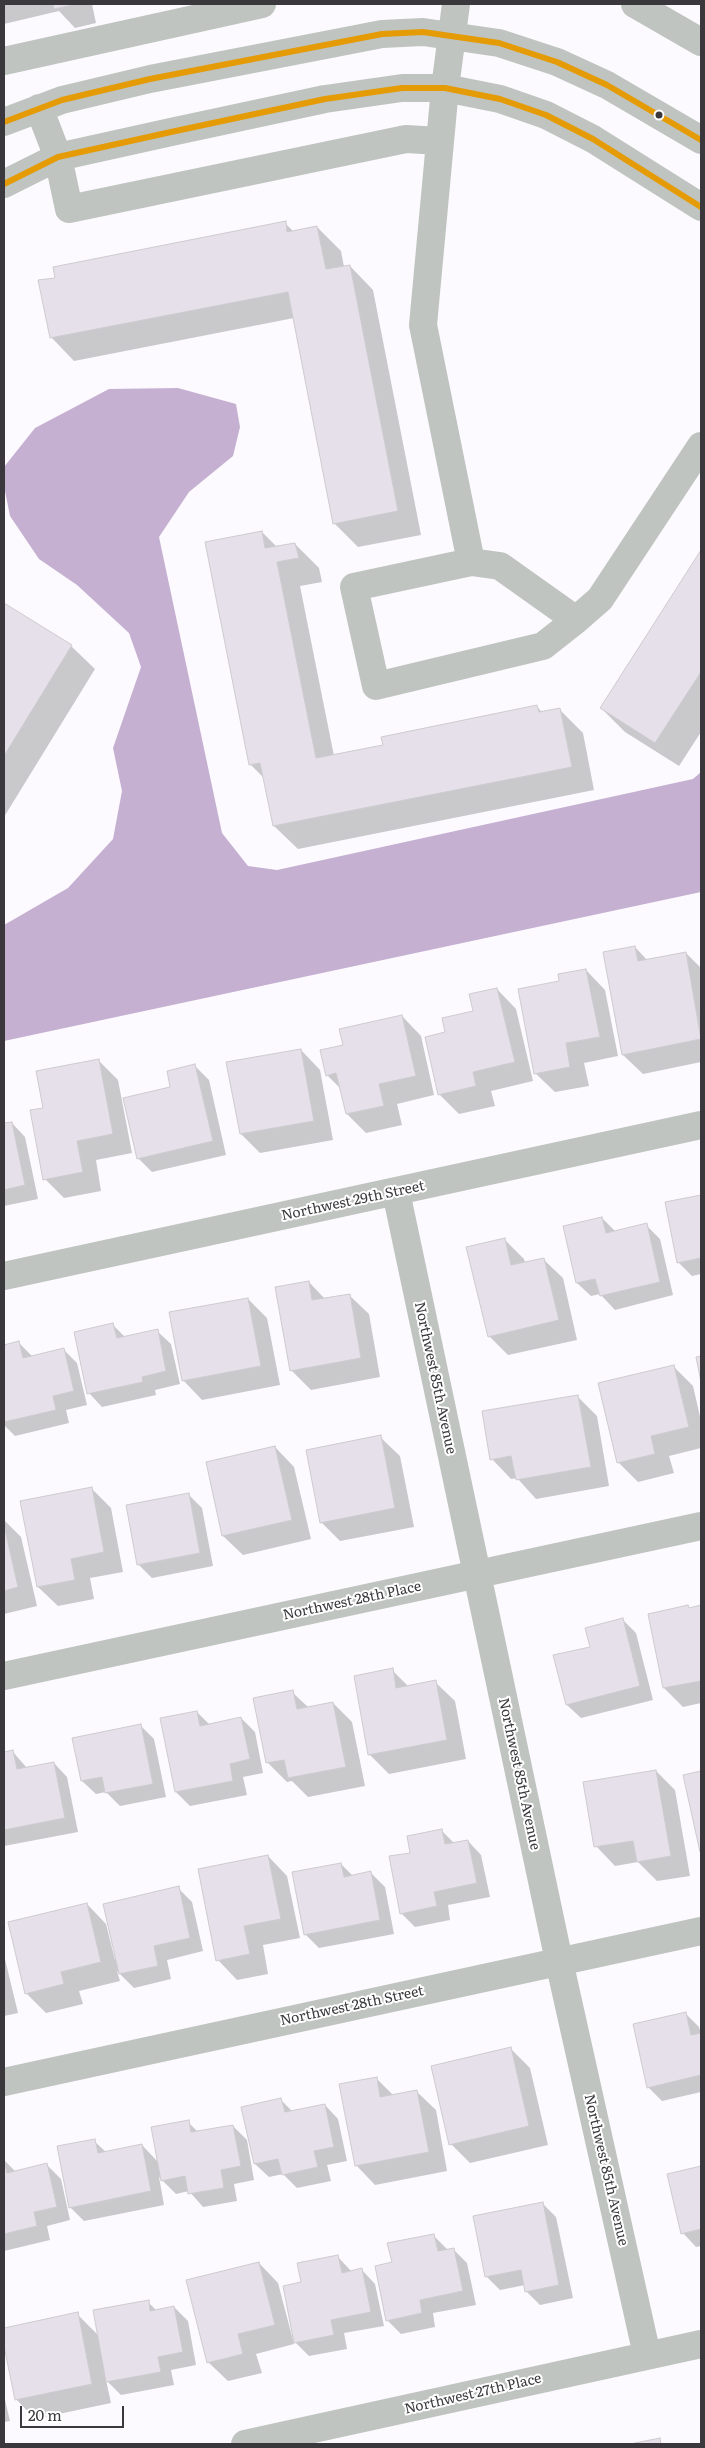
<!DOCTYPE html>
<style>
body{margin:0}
#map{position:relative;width:705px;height:2448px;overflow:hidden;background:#fcfafe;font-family:Literata,serif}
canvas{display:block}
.frame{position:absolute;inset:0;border:5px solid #3a383c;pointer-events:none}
.scale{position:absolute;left:20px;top:2406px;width:104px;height:22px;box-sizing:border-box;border:2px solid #3a383c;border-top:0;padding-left:6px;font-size:15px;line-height:18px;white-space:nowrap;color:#3a383c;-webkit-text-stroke:4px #fff;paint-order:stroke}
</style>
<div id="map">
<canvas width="705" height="2448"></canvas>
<div class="frame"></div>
<div class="scale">20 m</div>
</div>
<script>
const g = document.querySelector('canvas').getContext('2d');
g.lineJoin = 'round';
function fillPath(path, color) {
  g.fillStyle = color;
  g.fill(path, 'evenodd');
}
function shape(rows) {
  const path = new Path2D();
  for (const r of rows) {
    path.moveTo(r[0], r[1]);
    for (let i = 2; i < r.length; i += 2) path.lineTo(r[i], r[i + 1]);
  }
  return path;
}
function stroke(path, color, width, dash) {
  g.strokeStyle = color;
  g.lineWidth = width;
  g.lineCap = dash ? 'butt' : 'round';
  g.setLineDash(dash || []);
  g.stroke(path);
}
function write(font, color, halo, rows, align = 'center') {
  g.font = font + ' Literata,serif';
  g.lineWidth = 4;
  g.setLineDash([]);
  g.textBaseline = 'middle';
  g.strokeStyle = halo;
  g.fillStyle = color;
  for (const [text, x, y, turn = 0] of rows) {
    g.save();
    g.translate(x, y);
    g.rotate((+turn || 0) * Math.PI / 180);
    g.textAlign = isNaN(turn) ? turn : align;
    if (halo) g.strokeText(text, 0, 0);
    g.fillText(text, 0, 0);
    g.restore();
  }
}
fillPath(shape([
 [178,388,236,404,240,427,233,456,189,492,159,537,222,833,248,866,277,870,693,779,701,772,701,892,4,1041,4,925,68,888,113,839,122,791,113,748,141,667,129,633,77,585,39,559,10,516,4,486,4,467,35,428,109,389]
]), '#c5b0d1');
fillPath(shape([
 [4,4,92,4,96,23,75,28,59,11,4,24],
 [285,223,294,232,317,227,341,251,344,267,350,266,373,290,421,535,358,547,334,523,294,318,74,361,51,337,56,279],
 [262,532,277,547,295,544,319,568,322,582,300,586,334,756,384,746,537,707,543,713,559,709,583,733,594,790,298,849,274,826,265,779,250,764],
 [701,552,701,732,679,766,625,732,601,708],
 [4,605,71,646,95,669,4,817],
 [635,947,648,961,686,953,701,968,701,1062,643,1074,623,1055,604,953],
 [586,970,605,990,618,1056,584,1063,589,1086,555,1092,535,1073,560,982],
 [497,989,516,1009,533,1081,491,1091,495,1106,459,1114,440,1095,447,1033,475,1012],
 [402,1016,421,1036,434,1095,397,1104,402,1125,366,1133,347,1114,342,1090,327,1075,345,1046],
 [301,1050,320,1070,333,1140,260,1153,241,1134],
 [98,1060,118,1080,132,1153,96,1160,101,1191,64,1198,45,1179,45,1109],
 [195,1066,209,1080,226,1155,152,1172,138,1158,172,1088],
 [12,1123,25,1137,38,1199,4,1206,4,1124],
 [701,1197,701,1274,692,1276,678,1262,666,1203],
 [602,1218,616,1232,646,1225,660,1239,673,1295,615,1310,600,1294,591,1296,577,1283],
 [505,1240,524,1259,525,1263,543,1259,563,1278,577,1340,508,1355,489,1336],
 [309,1282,325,1299,349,1295,369,1314,380,1377,311,1390,291,1370],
 [248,1299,267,1318,280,1385,202,1400,183,1380],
 [113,1325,126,1338,157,1331,171,1344,180,1384,155,1390,156,1395,102,1407,89,1393],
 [19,1343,33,1357,63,1349,77,1363,87,1405,66,1410,69,1423,15,1436,4,1425,4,1346],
 [673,1366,693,1386,701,1421,701,1448,669,1456,674,1473,638,1482,618,1462],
 [578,1397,597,1416,609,1486,536,1499,517,1478,511,1479,492,1459],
 [380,1437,400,1456,414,1527,340,1541,321,1522],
 [275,1447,294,1467,311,1539,243,1555,223,1536],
 [91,1488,111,1508,123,1572,90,1578,94,1599,58,1606,38,1587],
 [188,1494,202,1508,213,1566,152,1578,138,1564],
 [4,1520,21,1537,37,1606,4,1614],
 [701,1606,701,1703,683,1707,664,1688,649,1615],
 [623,1620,636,1633,653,1700,581,1718,567,1705,591,1647],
 [392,1670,409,1687,435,1682,455,1701,466,1759,389,1774,369,1754],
 [292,1692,309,1708,333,1703,352,1722,365,1786,308,1797,292,1781,287,1782,267,1762],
 [197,1712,210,1725,241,1718,255,1732,263,1773,243,1777,247,1795,190,1806,176,1792,162,1719],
 [140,1725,154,1739,166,1797,120,1806,106,1792,96,1794,82,1781],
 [13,1752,27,1768,54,1763,67,1777,78,1832,4,1846,4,1753],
 [656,1771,675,1790,690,1876,657,1881,638,1862,615,1866,596,1846],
 [701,1772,701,1851,684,1776],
 [442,1831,454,1843,468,1841,481,1855,490,1897,448,1905,450,1920,415,1927,401,1913,411,1854],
 [268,1856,287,1876,300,1938,263,1945,268,1974,237,1980,218,1960],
 [341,1864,353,1876,371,1873,385,1887,394,1934,319,1948,305,1934],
 [178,1888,192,1902,203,1951,167,1960,171,1979,134,1988,117,1971,120,1981,79,1991,83,2004,46,2013,26,1993,87,1904,106,1924,115,1960],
 [4,1955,18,2013,4,2016],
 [685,2013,699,2027,701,2034,701,2092,662,2101,648,2087],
 [511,2049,530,2068,548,2145,470,2163,451,2144],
 [376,2078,393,2095,416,2091,436,2110,447,2171,375,2185,356,2165],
 [281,2100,293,2112,325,2105,338,2119,347,2161,327,2165,331,2181,297,2188,283,2174,269,2177,255,2164],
 [188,2122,198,2132,233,2126,247,2140,254,2180,234,2184,237,2201,203,2207,189,2191,176,2194,159,2177,164,2205,84,2221,70,2207,94,2141,106,2152,142,2145,158,2162],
 [4,2160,16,2172,47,2165,61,2179,70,2220,47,2226,50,2240,4,2251],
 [701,2167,701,2246,696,2247,683,2233,669,2175],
 [542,2203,556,2217,573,2298,540,2305,526,2291,525,2285,500,2290,486,2276],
 [433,2235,448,2250,453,2249,467,2263,476,2305,433,2313,435,2327,401,2334,387,2320,393,2263],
 [337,2256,352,2272,362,2270,375,2284,384,2326,344,2333,347,2349,309,2356,295,2342,302,2283],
 [259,2263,278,2283,294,2344,256,2354,262,2373,228,2381,208,2362],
 [148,2302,157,2311,174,2307,188,2321,196,2365,171,2370,174,2385,121,2395,106,2380,111,2403,35,2419,16,2399,4,2340,4,2329,77,2314,99,2336],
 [4,2395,10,2421,4,2422]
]), '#0003');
const building = shape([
 [53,4,77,4,54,9,53,4],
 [286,221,287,232,317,226,326,269,350,265,398,511,333,524,288,292,50,338,38,280,55,278,53,267,286,221],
 [262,531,265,548,295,543,299,558,277,562,316,758,383,745,381,737,537,705,539,712,560,708,572,767,273,826,260,763,249,765,205,542,262,531],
 [701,550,701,672,655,743,600,708,701,550],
 [4,603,72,645,4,756,4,603],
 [635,946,638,961,686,952,701,1039,622,1055,603,952,635,946],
 [586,969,600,1037,566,1043,570,1067,534,1074,518,989,559,981,558,974,586,969],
 [497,988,515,1062,473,1072,476,1086,438,1095,425,1037,445,1032,442,1018,473,1011,469,994,497,988],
 [402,1015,416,1076,379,1084,384,1106,346,1114,336,1073,326,1076,320,1050,343,1045,339,1029,402,1015],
 [301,1049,314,1121,240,1134,226,1062,301,1049],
 [99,1059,113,1134,77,1141,83,1172,43,1180,30,1110,43,1108,36,1071,99,1059],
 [195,1064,213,1141,137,1159,123,1098,170,1087,167,1071,195,1064],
 [12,1122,25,1185,4,1190,4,1123,12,1122],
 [701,1195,701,1258,677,1263,665,1202,701,1195],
 [602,1217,606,1233,647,1223,660,1282,600,1296,595,1279,576,1283,563,1226,602,1217],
 [505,1238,511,1265,544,1258,559,1320,488,1337,466,1247,505,1238],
 [309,1281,312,1300,350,1294,361,1358,290,1371,275,1287,309,1281],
 [248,1298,261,1366,182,1381,169,1312,248,1298],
 [113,1323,117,1338,158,1329,166,1371,142,1377,143,1382,87,1394,74,1332,113,1323],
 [19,1341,23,1358,64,1348,74,1391,53,1396,56,1410,4,1422,4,1345,19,1341],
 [701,1356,701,1382,696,1357,701,1356],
 [674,1365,689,1427,651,1436,655,1454,617,1463,598,1383,674,1365],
 [578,1395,591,1467,516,1480,511,1456,490,1460,482,1411,578,1395],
 [381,1435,395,1508,320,1523,306,1450,381,1435],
 [275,1446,292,1520,222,1536,206,1462,275,1446],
 [92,1487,104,1552,71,1559,75,1580,37,1587,20,1501,92,1487],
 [189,1493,200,1553,137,1565,126,1505,189,1493],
 [4,1525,18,1587,4,1591,4,1525],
 [688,1605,689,1608,701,1605,701,1681,663,1688,648,1614,688,1605],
 [623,1618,640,1686,566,1705,553,1655,590,1647,585,1628,623,1618],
 [393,1668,396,1688,436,1680,447,1740,368,1755,354,1676,393,1668],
 [293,1690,297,1709,333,1702,346,1767,288,1778,284,1760,266,1763,253,1698,293,1690],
 [197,1711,200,1726,241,1717,250,1759,230,1764,233,1781,175,1792,160,1718,197,1711],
 [141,1724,153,1784,105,1793,102,1777,81,1781,72,1738,141,1724],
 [13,1750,17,1769,54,1762,65,1818,4,1830,4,1752,13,1750],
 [656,1770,671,1856,637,1862,633,1841,594,1847,583,1782,656,1770],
 [701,1771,701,1852,700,1852,683,1775,701,1771],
 [442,1829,445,1844,468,1840,477,1883,434,1892,437,1906,400,1914,389,1856,410,1853,407,1836,442,1829],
 [268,1855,281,1919,244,1926,250,1954,216,1961,198,1869,268,1855],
 [341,1863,344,1877,371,1871,380,1920,304,1935,292,1872,341,1863],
 [179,1886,190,1938,154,1946,158,1966,119,1974,103,1904,179,1886],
 [87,1903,101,1962,61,1972,64,1984,25,1994,8,1922,87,1903],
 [686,2012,691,2035,701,2033,701,2075,647,2088,633,2024,686,2012],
 [511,2047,529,2126,449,2145,431,2066,511,2047],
 [377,2077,380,2097,417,2090,429,2152,355,2166,339,2084,377,2077],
 [281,2098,285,2112,325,2104,334,2147,314,2151,318,2167,282,2175,278,2159,254,2164,241,2107,281,2098],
 [189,2120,191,2132,233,2125,241,2166,221,2170,224,2188,188,2194,185,2176,161,2181,151,2127,189,2120],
 [95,2139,98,2153,142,2144,151,2191,69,2208,57,2146,95,2139],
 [4,2159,7,2173,47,2163,57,2207,34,2212,37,2226,4,2234,4,2159],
 [701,2166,701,2229,681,2234,667,2174,701,2166],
 [543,2202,559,2285,525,2292,521,2270,485,2277,473,2216,543,2202],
 [434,2234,438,2251,454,2248,463,2291,420,2300,422,2313,386,2321,375,2266,392,2262,387,2243,434,2234],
 [338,2255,342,2273,362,2268,371,2312,331,2320,334,2335,294,2343,283,2286,301,2282,297,2263,338,2255],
 [259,2262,275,2325,238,2334,243,2354,207,2363,186,2280,259,2262],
 [149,2300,150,2311,174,2306,183,2352,158,2357,161,2372,106,2382,93,2310,149,2300],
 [78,2312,92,2384,15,2400,4,2346,4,2328,78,2312],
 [660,2438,661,2444,630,2444,660,2438]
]);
fillPath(building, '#e5e0e9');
stroke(building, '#cdcbcf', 1);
stroke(shape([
 [456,4,445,88,423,325,471,562],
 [635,4,701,42],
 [4,61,262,4],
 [39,108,58,157,69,209,406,139,440,141],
 [4,122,62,100,150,79,382,34,423,32,499,43,557,62,607,85,701,140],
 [4,184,58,157,171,132,325,99,402,88,445,88,500,99,546,115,593,139,701,207],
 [471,562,500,566,576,620,543,646,376,686,354,587,471,562],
 [576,620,600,599,701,446],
 [396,1192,559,1961,647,2355],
 [4,1276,701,1125],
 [4,1676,701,1526],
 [4,2082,701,1931],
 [245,2444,701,2344]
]), '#bfc4c0', 28);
stroke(shape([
 [4,122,62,100,150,79,382,34,423,32,499,43,557,62,607,85,701,140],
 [4,184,58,157,171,132,325,99,402,88,445,88,500,99,546,115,593,139,701,207]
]), '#e49b06', 6);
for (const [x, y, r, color] of [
 [659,115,4.5,"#3a383c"]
]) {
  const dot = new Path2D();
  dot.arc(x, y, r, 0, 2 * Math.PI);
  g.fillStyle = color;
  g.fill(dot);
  stroke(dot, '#fff', 2);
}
write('14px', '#3a383c', '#fff', [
 ["Northwest 29th Street",353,1201,-12],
 ["Northwest 85th Avenue",435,1378,78],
 ["Northwest 28th Place",352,1601,-12],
 ["Northwest 85th Avenue",519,1774,78],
 ["Northwest 28th Street",352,2006,-12],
 ["Northwest 85th Avenue",606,2170,77],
 ["Northwest 27th Place",473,2394,-13]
]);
</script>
